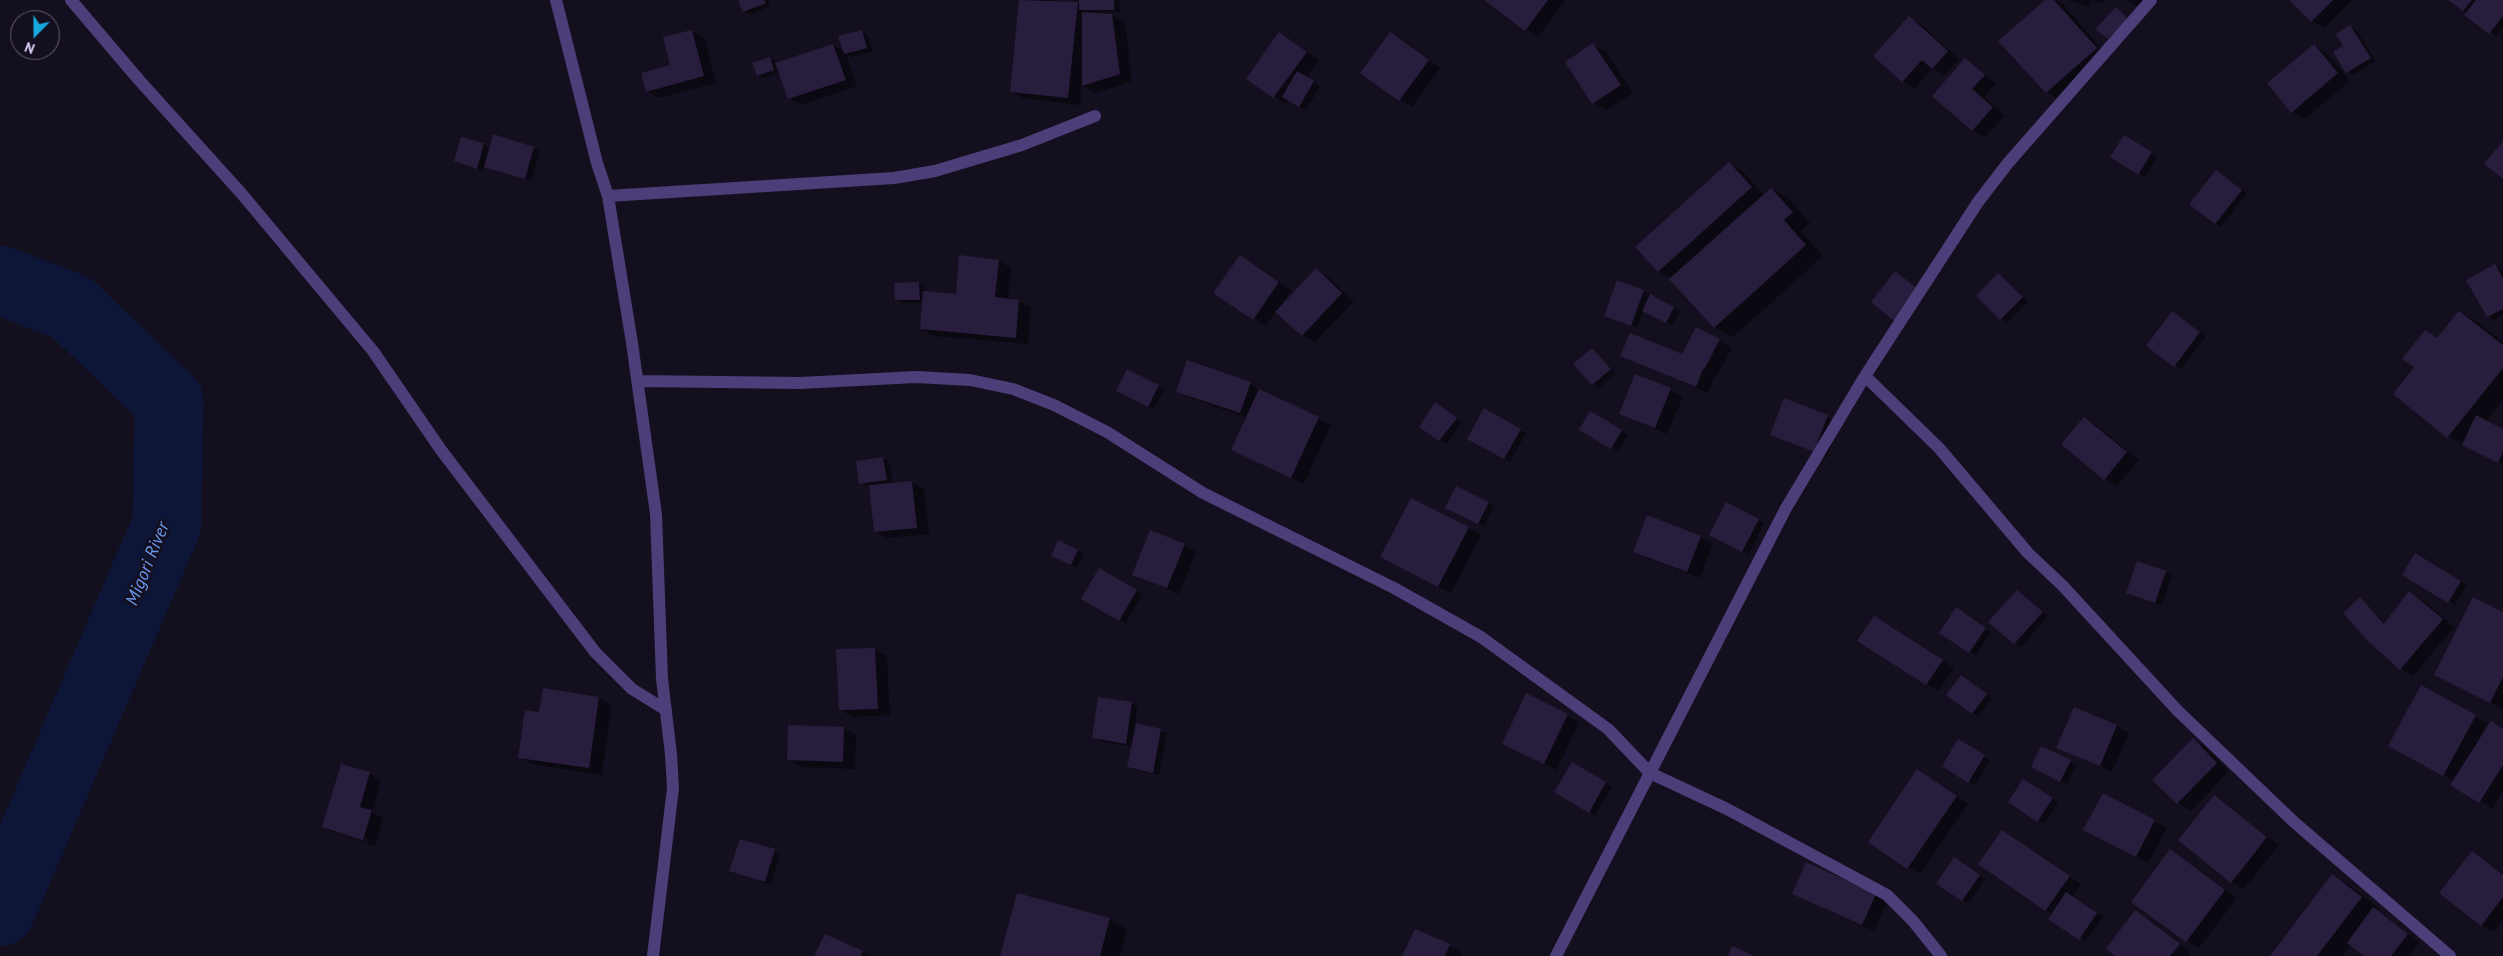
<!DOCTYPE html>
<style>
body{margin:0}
#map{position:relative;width:2503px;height:956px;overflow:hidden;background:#140f1e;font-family:"PT Sans",sans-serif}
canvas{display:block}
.north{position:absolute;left:10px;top:10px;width:50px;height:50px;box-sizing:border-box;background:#140f1e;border:1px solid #645d76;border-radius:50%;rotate:202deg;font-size:14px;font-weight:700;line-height:20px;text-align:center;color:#ddd1fa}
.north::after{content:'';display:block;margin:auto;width:18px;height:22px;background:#17a8e0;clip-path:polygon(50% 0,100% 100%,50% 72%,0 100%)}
</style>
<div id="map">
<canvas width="2503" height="956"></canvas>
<div class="north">N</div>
</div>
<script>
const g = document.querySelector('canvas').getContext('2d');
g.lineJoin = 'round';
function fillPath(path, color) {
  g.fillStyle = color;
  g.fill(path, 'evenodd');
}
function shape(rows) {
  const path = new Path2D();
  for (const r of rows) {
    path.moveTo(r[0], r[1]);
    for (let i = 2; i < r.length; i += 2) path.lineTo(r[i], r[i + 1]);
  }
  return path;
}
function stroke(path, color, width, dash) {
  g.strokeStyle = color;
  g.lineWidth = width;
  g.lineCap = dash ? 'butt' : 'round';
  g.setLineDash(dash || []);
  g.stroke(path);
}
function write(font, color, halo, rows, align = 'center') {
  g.font = font + ' "PT Sans",sans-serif';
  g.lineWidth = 5;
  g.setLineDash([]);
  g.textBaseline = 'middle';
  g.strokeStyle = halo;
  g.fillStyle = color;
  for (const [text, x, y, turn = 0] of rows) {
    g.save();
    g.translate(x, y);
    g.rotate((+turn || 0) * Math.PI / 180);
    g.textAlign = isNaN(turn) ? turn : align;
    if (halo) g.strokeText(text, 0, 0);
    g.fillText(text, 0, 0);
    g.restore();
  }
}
fillPath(shape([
 [740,0,768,0,771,6,750,14,744,11],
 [1021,0,1052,0,1081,4,1081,0,1120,0,1120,13,1102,12,1102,15,1112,15,1125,23,1132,81,1095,93,1082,85,1080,105,1023,98,1011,91],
 [1486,0,1565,0,1538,37],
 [2047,0,2056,0,2062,4,2108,56,2059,99,2046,92],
 [2068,0,2091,0,2088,7],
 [2091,0,2104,0,2103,3],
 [2126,0,2143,0,2137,6],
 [2291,0,2352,0,2324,28,2312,21],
 [2450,0,2503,0,2503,27,2496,36],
 [1909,18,1922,25,1959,59,1945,75,1933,68,1915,88,1902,81],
 [2350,27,2356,30,2376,61,2353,75,2347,72],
 [692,31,704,38,716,83,659,98,647,91,671,66],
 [861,31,867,35,873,51,851,57,846,54,857,86,801,105,789,98,780,73,764,78,758,75,770,58,776,64,833,45,845,52],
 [1280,34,1319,60,1306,78,1320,86,1306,110,1289,100,1286,104,1248,79],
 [1390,34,1440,68,1412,107,1362,73],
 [1593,45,1606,52,1633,93,1606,110,1593,103],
 [2315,46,2327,53,2350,81,2304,119,2292,112],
 [1965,60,1996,83,1984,97,2005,115,1985,137,1973,130],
 [494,136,540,151,531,181,484,166,483,171,455,161,483,144,490,148],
 [2124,137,2157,157,2145,177,2112,157],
 [1729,164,1742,171,1764,195,1771,189,1789,199,1810,223,1801,231,1823,256,1733,337,1715,327,1672,279,1658,271],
 [2217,171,2247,194,2221,227,2191,204],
 [961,256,999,261,1011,268,1008,300,1019,301,1031,308,1028,344,934,336,921,328,923,303,902,303,896,299,919,283,925,286,925,292,957,295],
 [1252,264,1291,290,1281,307,1316,270,1328,277,1354,301,1315,342,1302,335,1276,311,1266,326,1215,293],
 [2495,265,2503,272,2503,315,2494,320,2488,316],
 [1999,274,2028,301,2007,322,2001,319],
 [1644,291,1680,311,1673,325,1644,310,1637,328,1605,316],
 [2173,312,2206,336,2181,369,2148,346],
 [2459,312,2477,322,2503,343,2503,400,2486,422,2503,430,2503,464,2448,436,2438,339],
 [1696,329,1732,348,1717,376,1715,375,1708,393,1622,356,1683,356],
 [1592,349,1616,373,1599,388,1593,384],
 [1188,362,1251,384,1262,392,1331,425,1304,484,1233,450,1248,418,1190,398,1178,391],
 [1158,386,1164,389,1154,409,1124,394],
 [1670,390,1683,397,1667,434,1621,413],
 [1785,400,1840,423,1826,458,1772,435],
 [1442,407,1462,422,1446,444,1420,427],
 [1485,410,1526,433,1510,462,1469,439],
 [1591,413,1628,435,1618,451,1580,429],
 [2084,418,2096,425,2139,460,2117,486,2105,479],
 [883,458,889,462,893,484,911,482,924,489,929,534,887,538,875,531,870,486,861,483],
 [1412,499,1481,535,1451,593,1394,564],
 [1488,503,1494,506,1484,526,1453,511],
 [1648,517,1701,537,1713,544,1700,578,1647,558,1635,551],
 [1758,520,1764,523,1749,554,1717,538],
 [1059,542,1084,554,1077,568,1058,559],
 [1184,545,1196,552,1179,594,1134,574],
 [2416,554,2467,585,2455,605,2404,574],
 [2138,563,2172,575,2161,606,2128,592],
 [1099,569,1142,594,1126,623,1082,598],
 [2017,591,2048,616,2021,647,1990,622],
 [2409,593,2422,600,2454,627,2413,676,2401,669,2360,599,2386,624],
 [1963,612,1991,632,1976,655,1970,652],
 [2503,614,2503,708,2502,709,2448,681],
 [1886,624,1954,668,1939,691,1859,641],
 [875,649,887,656,890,715,852,717,840,709],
 [1967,680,1992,698,1978,716,1972,713],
 [2421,686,2487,723,2479,738,2481,739,2503,729,2503,791,2492,809,2454,781,2402,753],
 [599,698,611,705,602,775,532,764,519,757,540,713],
 [1099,698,1132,703,1138,707,1135,724,1167,733,1159,775,1135,770,1129,767,1133,747,1100,741,1094,738],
 [1567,715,1579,722,1557,770,1516,750],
 [789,726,844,728,856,735,855,769,801,767,788,760],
 [2116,726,2129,733,2112,772,2058,747],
 [2193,740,2205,747,2229,771,2191,811,2178,803,2154,780],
 [1959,741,1990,760,1975,785,1969,782],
 [2042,748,2076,765,2067,784,2039,770],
 [1572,763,1612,787,1595,815,1555,792],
 [369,773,381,781,372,812,383,818,375,846,336,834,323,827],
 [335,830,369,840,368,843,335,833],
 [1929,777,1968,804,1920,874,1908,867],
 [2023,780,2058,802,2044,824,2009,802],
 [2103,794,2167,828,2148,863,2097,836],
 [2214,797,2279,845,2244,889,2232,882],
 [2002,831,2081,884,2072,897,2103,917,2085,942,2053,914,1980,864],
 [774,851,780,854,771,885,731,871],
 [2171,851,2237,898,2199,948,2186,941],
 [2473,853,2503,874,2503,920,2494,932,2481,925],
 [1960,862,1985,879,1969,903,1963,900],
 [2332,875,2350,886,2379,908,2377,911,2420,942,2409,956,2366,956,2351,945,2342,956,2271,956],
 [1875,895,1887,902,1874,931,1806,900],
 [2136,912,2191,952,2188,956,2117,956],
 [1109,919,1127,929,1120,956,1001,956],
 [1415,930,1450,946,1462,953,1461,956,1404,956],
 [862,952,869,956,816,956]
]), '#0007');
stroke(shape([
 [0,280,72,308,169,401,167,524,0,912]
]), '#0e1638', 69);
fillPath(shape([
 [738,0,764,0,766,3,743,12],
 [1019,0,1078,2,1068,98,1010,92],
 [1079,0,1114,0,1114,10,1079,10],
 [1484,0,1548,0,1525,31],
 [2045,0,2054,0,2097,48,2046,93,1998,41],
 [2289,0,2333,0,2311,22],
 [2448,0,2472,0,2463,11],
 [2476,0,2503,0,2503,16,2489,34,2464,15],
 [2116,7,2128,19,2108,39,2095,29],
 [1082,12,1112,14,1120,74,1082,86],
 [1909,16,1948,51,1932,69,1922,60,1902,82,1873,56],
 [2350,25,2371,58,2346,73,2333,52,2343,46,2336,34],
 [692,30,704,76,646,92,641,73,670,65,663,37],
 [862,30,867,48,844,54,838,36],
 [1279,32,1307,52,1273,98,1246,79],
 [1390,32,1429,60,1399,101,1360,73],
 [1593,43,1621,85,1592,104,1565,62],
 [833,44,846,80,788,99,775,63],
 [2314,44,2338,73,2291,113,2267,83],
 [770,57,774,70,757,76,752,63],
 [1965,58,1985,75,1972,89,1993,107,1972,131,1932,96],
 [1297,71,1314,81,1299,107,1282,97],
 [493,134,534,147,525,179,484,167],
 [2124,135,2152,152,2138,175,2110,157],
 [461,137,484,143,477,169,454,161],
 [2503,141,2503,179,2484,164],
 [1729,162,1752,187,1658,272,1635,247],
 [2216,170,2242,190,2215,224,2189,204],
 [1771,188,1793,212,1784,220,1806,245,1714,328,1669,279],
 [959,255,999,260,995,297,1019,300,1016,338,920,329,923,291,956,294],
 [1240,255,1279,282,1253,320,1213,293],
 [2495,264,2503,278,2503,309,2487,317,2466,280],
 [1316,268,1342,293,1302,336,1275,312],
 [1895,271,1919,290,1894,321,1871,302],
 [1998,273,2023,297,2000,320,1976,296],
 [1617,280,1644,290,1631,326,1604,316],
 [919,282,920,300,895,300,894,283],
 [1650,294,1674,307,1666,323,1642,311],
 [2172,311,2200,332,2174,367,2146,346],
 [2459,311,2503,345,2503,368,2447,438,2393,394,2414,367,2402,359,2425,330,2437,338],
 [1696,327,1720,339,1704,370,1703,369,1696,387,1620,356,1630,333,1682,354],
 [1592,348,1611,369,1592,385,1573,364],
 [1187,360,1251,382,1240,413,1176,392],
 [1127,369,1159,385,1148,407,1116,391],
 [1635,374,1671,388,1655,428,1619,414],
 [1259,389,1319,417,1291,478,1231,450],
 [1784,398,1828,415,1814,452,1770,435],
 [1435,402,1457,418,1439,441,1419,427],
 [1484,408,1521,429,1504,459,1467,439],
 [1590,411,1622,430,1611,449,1579,430],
 [2476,415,2503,429,2503,452,2498,463,2462,445],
 [2084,417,2127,452,2104,480,2061,444],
 [883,457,887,480,859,484,856,461],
 [912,481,917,528,874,532,869,485],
 [1456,486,1489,502,1478,524,1445,508],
 [1411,498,1469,527,1438,587,1380,557],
 [1726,502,1759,519,1742,552,1709,535],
 [1647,515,1701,536,1687,572,1633,552],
 [1150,530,1185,544,1167,588,1132,575],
 [1058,540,1078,550,1071,565,1051,556],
 [2415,553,2461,581,2448,603,2402,575],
 [2137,561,2166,571,2155,603,2126,593],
 [1099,568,1137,590,1119,621,1081,599],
 [2017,590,2043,612,2014,644,1988,622],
 [2409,591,2443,619,2400,670,2367,640,2343,613,2360,597,2384,624],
 [2473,597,2503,612,2503,677,2490,703,2434,675],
 [1956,607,1986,628,1969,653,1939,633],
 [1874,616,1943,660,1926,685,1857,641],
 [875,648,878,709,839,710,836,649],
 [1961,675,1987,694,1972,714,1946,695],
 [2421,685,2476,715,2443,776,2388,746],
 [543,688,599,697,589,768,518,758,525,710,539,712],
 [1526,693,1568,714,1544,764,1502,744],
 [1098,697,1132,702,1126,744,1092,738],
 [2074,707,2117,725,2100,766,2056,748],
 [2491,721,2503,729,2503,765,2479,803,2450,785],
 [1136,723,1161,729,1153,773,1127,767],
 [788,725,844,727,843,762,787,760],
 [2193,738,2217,763,2177,804,2152,780],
 [1958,739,1985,755,1968,783,1942,766],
 [2041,746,2071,760,2060,782,2031,767],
 [1572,762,1606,782,1589,813,1554,792],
 [341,764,370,772,360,807,372,810,363,840,322,827],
 [1917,769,1957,796,1907,869,1868,842],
 [2023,779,2053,798,2037,822,2008,802],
 [2103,793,2155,820,2136,857,2083,830],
 [2214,795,2267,837,2231,883,2178,840],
 [2002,830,2070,876,2045,911,1978,864],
 [740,839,775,849,765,882,729,871],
 [2170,849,2225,890,2186,942,2131,902],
 [2472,851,2503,875,2503,897,2481,926,2439,893],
 [1954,857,1980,875,1962,901,1936,884],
 [1806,862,1876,894,1862,925,1792,894],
 [2332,874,2362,897,2317,956,2270,956],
 [2066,892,2097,913,2079,940,2048,919],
 [1017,893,1110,918,1100,956,1000,956],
 [2373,907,2408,934,2391,956,2364,956,2347,943],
 [2135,910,2180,944,2170,956,2115,956,2106,949],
 [1415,929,1450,944,1445,956,1402,956],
 [825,934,863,951,861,956,814,956],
 [1732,946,1754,956,1728,956]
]), '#291d3d');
stroke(shape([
 [71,0,139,80,241,193,373,351,441,450,595,652,632,689,666,710],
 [556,0,597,163,608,196,632,343,656,514,662,679,671,754,673,788,653,956],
 [608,196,894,178,935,171,1022,145,1095,116],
 [1865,376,1939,448,2028,553,2062,585,2178,711,2294,822,2450,956],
 [638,381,800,383,916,377,970,380,1013,389,1054,405,1107,432,1203,493,1394,588,1481,637,1608,729,1650,773,1727,809,1887,895,1913,921,1941,956],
 [1556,956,1786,508,1865,376,1978,202,2008,163,2151,0]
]), '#4b3e79', 12);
write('italic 18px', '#6999f0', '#140f1e', [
 ["Migori River",148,564,-68]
]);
</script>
